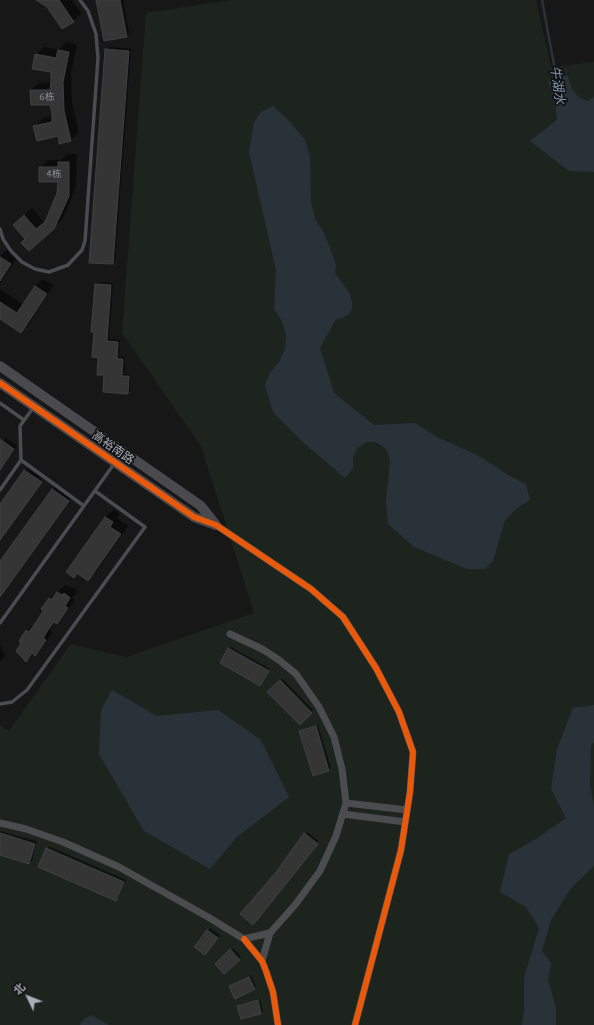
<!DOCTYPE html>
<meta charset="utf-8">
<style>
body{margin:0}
#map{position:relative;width:594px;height:1025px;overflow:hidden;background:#171717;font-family:"PT Sans","Noto Sans SC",sans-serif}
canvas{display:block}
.north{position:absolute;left:8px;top:977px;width:40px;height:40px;-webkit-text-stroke:3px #111113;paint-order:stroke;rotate:313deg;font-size:11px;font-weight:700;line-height:16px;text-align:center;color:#a8adb8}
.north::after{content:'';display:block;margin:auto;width:14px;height:18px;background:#a8adb8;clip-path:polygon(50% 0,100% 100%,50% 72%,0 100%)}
</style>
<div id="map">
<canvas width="594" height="1025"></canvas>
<div class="north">北</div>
</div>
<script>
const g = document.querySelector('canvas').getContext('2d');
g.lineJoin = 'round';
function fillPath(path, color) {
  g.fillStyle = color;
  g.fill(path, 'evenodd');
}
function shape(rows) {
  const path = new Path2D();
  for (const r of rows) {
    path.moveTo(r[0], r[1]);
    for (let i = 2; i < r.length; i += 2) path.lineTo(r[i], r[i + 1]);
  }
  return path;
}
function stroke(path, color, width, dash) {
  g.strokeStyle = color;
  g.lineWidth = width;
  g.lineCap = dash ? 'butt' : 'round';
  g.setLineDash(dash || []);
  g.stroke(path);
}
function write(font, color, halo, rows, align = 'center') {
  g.font = font + ' "PT Sans","Noto Sans SC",sans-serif';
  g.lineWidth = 3.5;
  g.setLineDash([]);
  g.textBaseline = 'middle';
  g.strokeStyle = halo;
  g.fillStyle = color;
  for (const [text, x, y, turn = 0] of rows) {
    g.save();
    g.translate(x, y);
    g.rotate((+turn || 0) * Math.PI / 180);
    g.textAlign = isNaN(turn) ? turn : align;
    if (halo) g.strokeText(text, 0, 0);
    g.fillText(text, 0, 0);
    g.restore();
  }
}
fillPath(shape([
 [232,0,536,0,551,67,594,62,594,1025,0,1025,0,725,9,731,71,644,126,657,254,613,201,446,122,333,146,13]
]), '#1d241e');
fillPath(shape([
 [567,75,572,89,579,98,588,101,594,97,594,172,569,171,530,141,557,120,555,101,548,81],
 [273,106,290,122,305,140,310,156,311,202,315,219,324,233,331,251,336,265,335,273,350,294,352,302,352,309,348,315,342,318,336,319,320,348,334,393,374,425,415,423,437,437,477,455,508,475,526,484,530,500,517,508,505,520,493,561,485,569,467,569,414,547,388,524,386,502,390,461,388,452,383,446,375,442,367,442,357,448,353,458,353,468,345,478,305,444,273,412,265,385,270,373,279,362,285,349,286,335,282,321,274,310,276,270,249,152,254,123,261,112],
 [112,690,157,716,218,710,261,740,289,797,237,837,210,869,144,831,99,754,101,710],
 [594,705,594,742,591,745,590,786,594,806,594,866,571,888,551,920,542,951,551,963,548,980,556,1008,556,1025,522,1025,524,1011,524,978,539,928,526,907,500,892,509,854,533,841,566,818,551,789,557,749,573,708],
 [92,1015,107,1024,108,1025,80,1025,84,1019]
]), '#2a3239');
fillPath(shape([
 [38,0,72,0,81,13,73,21],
 [97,0,123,0,129,33,127,36,105,40],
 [66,42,77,44,71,74,72,103,79,132,71,140,35,127,42,119,53,116,51,104,31,90,39,83,52,82,52,72,36,55,44,47,59,50],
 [109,47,131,49,115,261,112,263,106,50],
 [67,154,77,154,76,187,62,220,53,228,27,239,22,217,32,208,44,222,58,193,59,181,40,168,48,160,61,160],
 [7,249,18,256,0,284,0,256],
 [43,279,54,285,29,324,21,332,0,318,0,289,24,305,35,286],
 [98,282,113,283,109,339,120,340,119,357,125,357,124,374,130,374,130,390,127,393,105,374,99,357,95,331,96,284],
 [6,438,17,446,0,469,0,440,2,442],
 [27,468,43,479,0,539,0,505],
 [55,487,71,498,0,596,0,563],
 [114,509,120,514,117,518,128,526,96,572,88,579,78,572,74,576,67,572,106,517],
 [66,585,78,590,72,598,75,600,65,614,57,622,56,621,50,630,53,632,43,646,26,660,23,643,20,641,27,630,39,620,49,599],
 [0,644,5,656,0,662],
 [231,647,270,669,260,685,229,649],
 [282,678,313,710,300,724,269,692],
 [318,725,331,768,328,770,300,732],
 [0,831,37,841,32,861,29,863,0,855],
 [307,832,319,841,255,922,305,834],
 [49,846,126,880,118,898,115,900,39,867],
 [210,928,220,935,208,951,196,946],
 [233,948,241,957,224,972,216,964],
 [251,975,256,986,254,989,231,986],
 [260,999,263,1011,261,1013,238,1006,241,1004]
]), '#0007');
stroke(shape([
 [542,0,557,81]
]), '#2a3239', 2.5);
const building = shape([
 [36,0,59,0,74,22,62,29,47,7,36,0],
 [96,0,120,0,127,37,104,41,96,0],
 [105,49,129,51,113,264,89,263,105,49],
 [58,50,69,52,63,82,64,111,71,141,59,144,58,136,37,141,33,126,52,122,52,113,50,105,31,105,30,90,50,90,51,81,51,72,32,69,35,54,56,58,58,50],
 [58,162,69,162,69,196,54,229,29,251,21,243,25,239,13,225,24,215,36,229,45,222,57,193,58,182,39,182,39,167,58,167,58,162],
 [0,257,11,264,0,281,0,257],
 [95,284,111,285,107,341,118,342,117,359,123,359,122,376,129,376,128,394,103,392,104,375,97,375,98,358,92,357,94,332,91,332,95,284],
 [35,286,47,294,21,333,0,319,0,302,17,313,35,286],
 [0,439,14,449,0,470,0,439],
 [24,470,42,482,0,540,0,504,24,470],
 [52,489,69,501,0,597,0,561,52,489],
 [105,517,113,522,110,527,121,534,88,581,77,573,74,578,66,572,105,517],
 [57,592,62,595,64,593,70,598,65,606,68,608,57,624,54,622,48,630,43,638,46,640,35,656,32,653,26,662,16,651,21,643,19,641,26,630,29,632,38,619,43,611,41,609,49,598,51,600,57,592],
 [228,648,269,671,260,686,220,663,228,648],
 [280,680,312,713,300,725,267,692,280,680],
 [316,726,329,771,313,776,299,731,316,726],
 [0,833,35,844,29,864,0,855,0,833],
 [304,833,318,844,253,925,240,914,277,871,304,833],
 [46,848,124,882,116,901,38,867,46,848],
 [207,930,218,938,205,955,194,947,207,930],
 [230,949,240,960,224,974,215,964,230,949],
 [249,977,255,989,235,999,229,986,249,977],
 [258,1000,261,1014,241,1019,237,1006,258,1000]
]);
fillPath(building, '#353536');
stroke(building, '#3f4043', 1);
stroke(shape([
 [0,229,3,239,11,251,22,262,35,269,49,272,68,265,82,250,85,241,98,58,96,34,88,11,80,0],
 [0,403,24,420],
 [21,460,84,506],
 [0,490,21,460,20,426,33,408],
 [0,623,114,464],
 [0,704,12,702,27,690,145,527,95,491]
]), '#4b4c50', 3.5);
stroke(shape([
 [216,525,311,589,343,617,376,668,399,712,413,752,410,792,401,850,355,1025],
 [346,803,407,810],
 [343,814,405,822],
 [0,823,26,829,63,842,119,867,208,917,244,939,270,933,295,905,320,871,336,836,346,803,342,769,334,737,319,707,296,674,279,660,262,649,230,634],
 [244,939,262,961,266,971,273,992,278,1025],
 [262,961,270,933]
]), '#4b4c50', 7);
stroke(shape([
 [0,366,201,506,216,525],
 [0,383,194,517,216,525]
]), '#4a4a4e', 10);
stroke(shape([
 [0,383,194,517,216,525,311,589,343,617,376,668,399,712,413,752,410,792,401,850,355,1025],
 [244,939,262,961,266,971,273,992,278,1025]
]), '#e8590c', 6);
write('10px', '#8b8f98', null, [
 ["6栋",47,97],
 ["4栋",54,174]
]);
write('12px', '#a8adb8', '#111113', [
 ["高裕南路",113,448,35]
]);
write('italic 13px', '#7f9bb3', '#111113', [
 ["牛湖水",557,85,82]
]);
</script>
